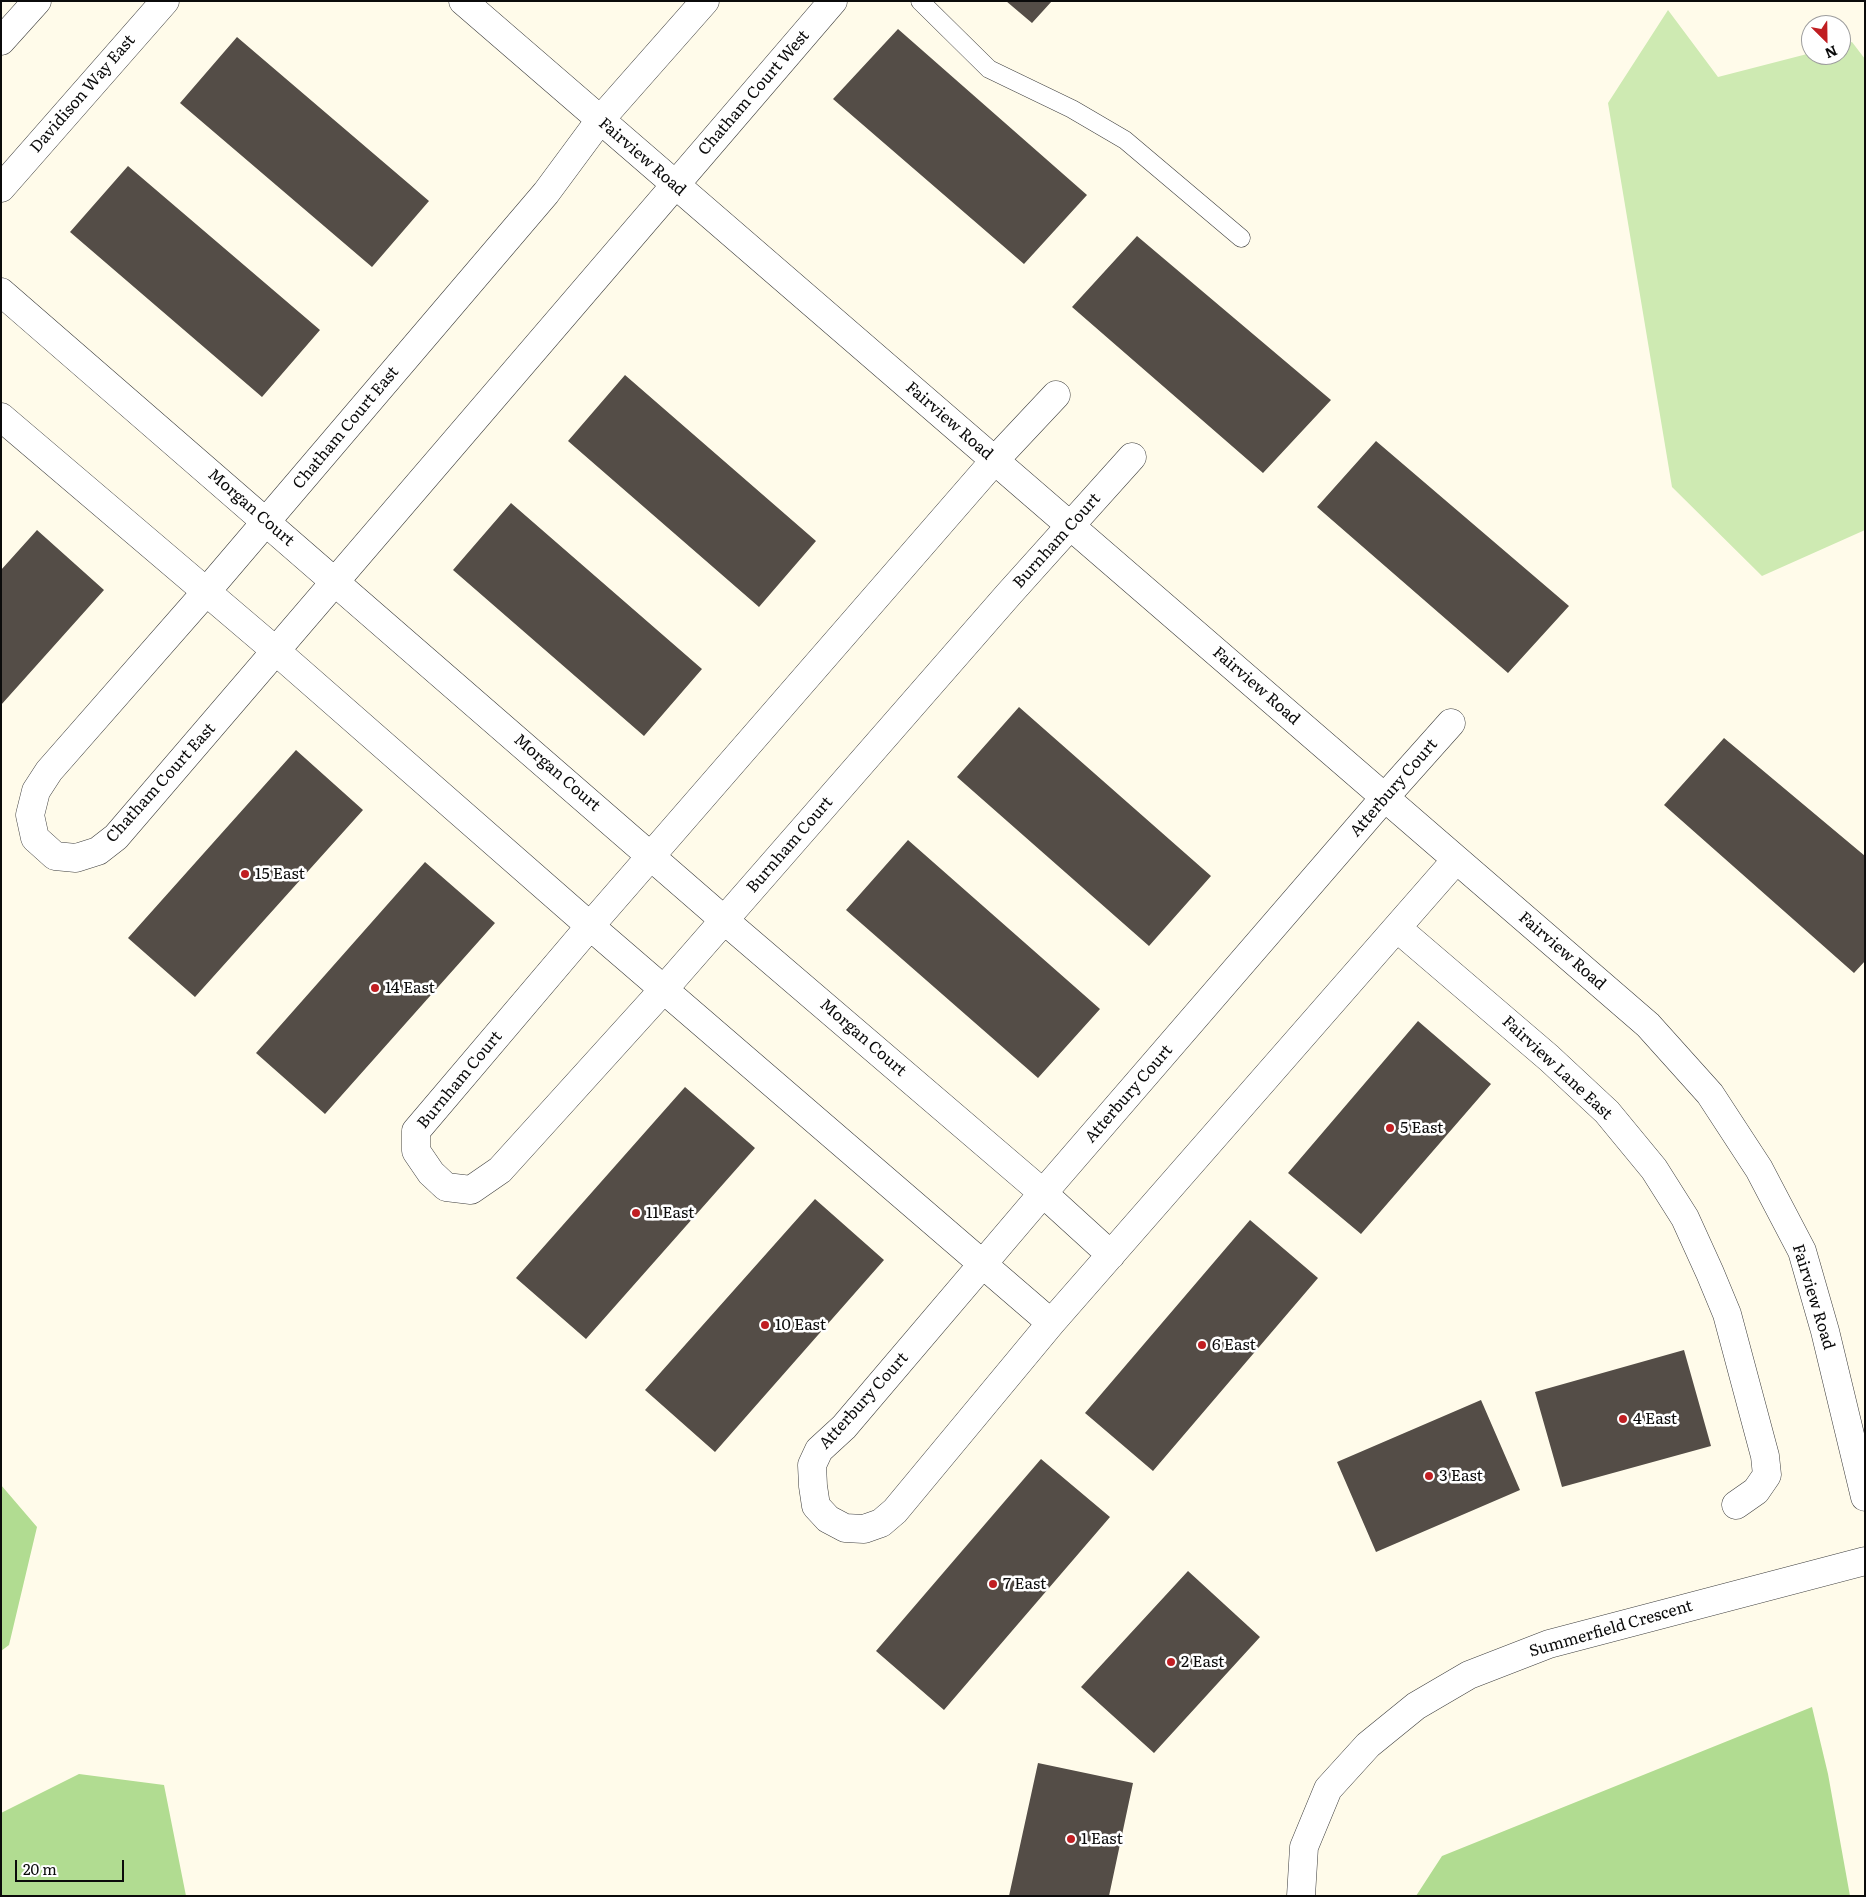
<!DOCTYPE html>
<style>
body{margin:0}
#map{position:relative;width:1866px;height:1897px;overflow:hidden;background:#fffbea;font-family:Literata,serif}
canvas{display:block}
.frame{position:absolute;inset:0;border:2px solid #0b0b0b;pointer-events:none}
.north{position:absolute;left:1801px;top:15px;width:50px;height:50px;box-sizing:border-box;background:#fff;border:1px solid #9d9d9d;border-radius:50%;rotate:157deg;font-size:14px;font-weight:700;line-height:20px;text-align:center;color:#0b0b0b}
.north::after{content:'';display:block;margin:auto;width:18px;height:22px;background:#c01e22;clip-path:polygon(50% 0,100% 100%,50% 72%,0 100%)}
.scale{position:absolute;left:15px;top:1860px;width:109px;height:22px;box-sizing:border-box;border:2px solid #0b0b0b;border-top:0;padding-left:6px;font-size:15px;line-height:18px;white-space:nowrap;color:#0b0b0b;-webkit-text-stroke:4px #fff;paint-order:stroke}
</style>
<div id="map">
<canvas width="1866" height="1897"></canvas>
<div class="frame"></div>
<div class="north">N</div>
<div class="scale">20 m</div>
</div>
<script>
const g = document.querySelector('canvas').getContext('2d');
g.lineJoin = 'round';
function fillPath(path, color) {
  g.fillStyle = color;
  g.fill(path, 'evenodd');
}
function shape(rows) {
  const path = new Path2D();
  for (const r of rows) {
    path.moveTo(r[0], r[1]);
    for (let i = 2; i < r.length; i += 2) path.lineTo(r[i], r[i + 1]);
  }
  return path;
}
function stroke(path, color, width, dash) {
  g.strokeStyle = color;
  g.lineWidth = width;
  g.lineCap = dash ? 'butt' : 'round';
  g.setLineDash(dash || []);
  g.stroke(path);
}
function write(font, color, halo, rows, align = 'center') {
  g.font = font + ' Literata,serif';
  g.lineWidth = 5;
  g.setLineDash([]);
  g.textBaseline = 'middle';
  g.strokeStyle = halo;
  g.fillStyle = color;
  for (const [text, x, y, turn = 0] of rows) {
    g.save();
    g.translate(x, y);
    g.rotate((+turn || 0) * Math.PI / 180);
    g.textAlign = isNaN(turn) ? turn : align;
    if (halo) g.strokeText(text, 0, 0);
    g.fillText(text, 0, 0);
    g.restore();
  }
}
fillPath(shape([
 [1668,10,1718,77,1811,53,1811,55,1841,55,1841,45,1852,42,1865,59,1865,530,1762,576,1672,487,1608,103]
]), '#ceeab2');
fillPath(shape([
 [1,1485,37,1527,9,1645,1,1651],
 [1812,1707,1828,1774,1850,1896,1416,1896,1442,1856],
 [79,1774,164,1785,186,1896,1,1896,1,1813]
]), '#b1dc91');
fillPath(shape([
 [1006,1,1052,1,1032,23],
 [898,29,1087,195,1024,264,833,99],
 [237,37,429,201,372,267,180,103],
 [128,166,320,330,262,397,70,232],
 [1137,236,1331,400,1263,473,1072,307],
 [625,375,816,541,759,607,568,441],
 [1376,441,1569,606,1508,673,1317,507],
 [511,503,702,669,644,736,453,570],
 [37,530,104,590,1,705,1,570],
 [1019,707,1211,876,1149,946,957,777],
 [1724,738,1865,856,1865,961,1854,973,1664,805],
 [296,750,363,810,195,997,128,938],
 [908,840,1100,1009,1038,1078,846,910],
 [425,862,495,923,325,1114,256,1053],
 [1418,1021,1491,1084,1361,1234,1288,1173],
 [685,1087,755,1148,586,1339,516,1278],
 [815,1199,884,1260,715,1452,645,1390],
 [1250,1220,1318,1278,1153,1471,1085,1413],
 [1684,1350,1711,1446,1562,1487,1535,1392],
 [1481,1400,1520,1490,1376,1552,1337,1462],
 [1041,1459,1110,1517,944,1710,876,1651],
 [1188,1571,1260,1637,1154,1753,1081,1687],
 [1038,1763,1133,1783,1109,1896,1009,1896]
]), '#544d47');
const lane = shape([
 [920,1,989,69,1072,109,1125,140,1241,238]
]);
const street = shape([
 [463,1,1648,1025,1710,1094,1759,1169,1802,1251,1825,1331,1865,1497],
 [705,1,600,120,546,193,206,592,49,771,36,791,30,815,35,838,55,856,76,858,98,851,116,837,833,1],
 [1,41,37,1],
 [1,188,165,1],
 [1,292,724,920,1043,1193,1111,1255],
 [1056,395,995,460,590,926,416,1131,416,1151,431,1173,446,1187,471,1190,500,1170,664,989,1008,595,1132,457],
 [1,417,276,651,590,926,1051,1323],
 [1451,723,1385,797,1043,1193,844,1427,819,1450,812,1465,813,1486,816,1506,828,1519,845,1528,864,1529,881,1523,895,1511,1051,1323,1456,860],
 [1397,928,1549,1058,1607,1112,1654,1169,1685,1218,1710,1273,1727,1314,1765,1456,1767,1475,1756,1491,1736,1505],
 [1301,1896,1304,1847,1328,1789,1368,1745,1416,1706,1469,1675,1549,1644,1865,1561]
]);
stroke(lane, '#3e3e3e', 19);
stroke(street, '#3e3e3e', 29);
stroke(lane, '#fff', 18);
stroke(street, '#fff', 28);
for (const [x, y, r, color] of [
 [245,874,5,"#c01e22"],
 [375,988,5,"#c01e22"],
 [1390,1128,5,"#c01e22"],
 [636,1213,5,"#c01e22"],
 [765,1325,5,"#c01e22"],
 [1202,1345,5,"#c01e22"],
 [1623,1419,5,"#c01e22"],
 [1429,1476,5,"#c01e22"],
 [993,1584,5,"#c01e22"],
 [1171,1662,5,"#c01e22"],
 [1071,1839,5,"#c01e22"]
]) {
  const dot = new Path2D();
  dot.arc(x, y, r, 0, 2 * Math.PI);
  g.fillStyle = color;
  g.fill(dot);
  stroke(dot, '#fff', 2);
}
write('16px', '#0b0b0b', '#fff', [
 ["Chatham Court West",754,93,-49],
 ["Davidison Way East",83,94,-49],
 ["Fairview Road",642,157,41],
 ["Fairview Road",949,421,41],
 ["Chatham Court East",346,428,-50],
 ["Morgan Court",251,508,41],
 ["Burnham Court",1057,541,-48],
 ["Fairview Road",1256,686,41],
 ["Morgan Court",557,773,41],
 ["Chatham Court East",161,783,-48],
 ["Atterbury Court",1394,788,-49],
 ["Burnham Court",790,845,-49],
 ["Fairview Road",1562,951,41],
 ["Morgan Court",863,1038,41],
 ["Fairview Lane East",1557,1068,43],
 ["Burnham Court",460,1080,-50],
 ["Atterbury Court",1129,1094,-49],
 ["Fairview Road",1813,1297,73],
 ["Atterbury Court",864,1401,-48],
 ["Summerfield Crescent",1611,1629,-16]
]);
write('16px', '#0b0b0b', '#fff', [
 ["15 East",255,874],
 ["14 East",385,988],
 ["5 East",1400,1128],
 ["11 East",646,1213],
 ["10 East",775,1325],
 ["6 East",1212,1345],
 ["4 East",1633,1419],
 ["3 East",1439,1476],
 ["7 East",1003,1584],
 ["2 East",1181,1662],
 ["1 East",1081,1839]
], 'left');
</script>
